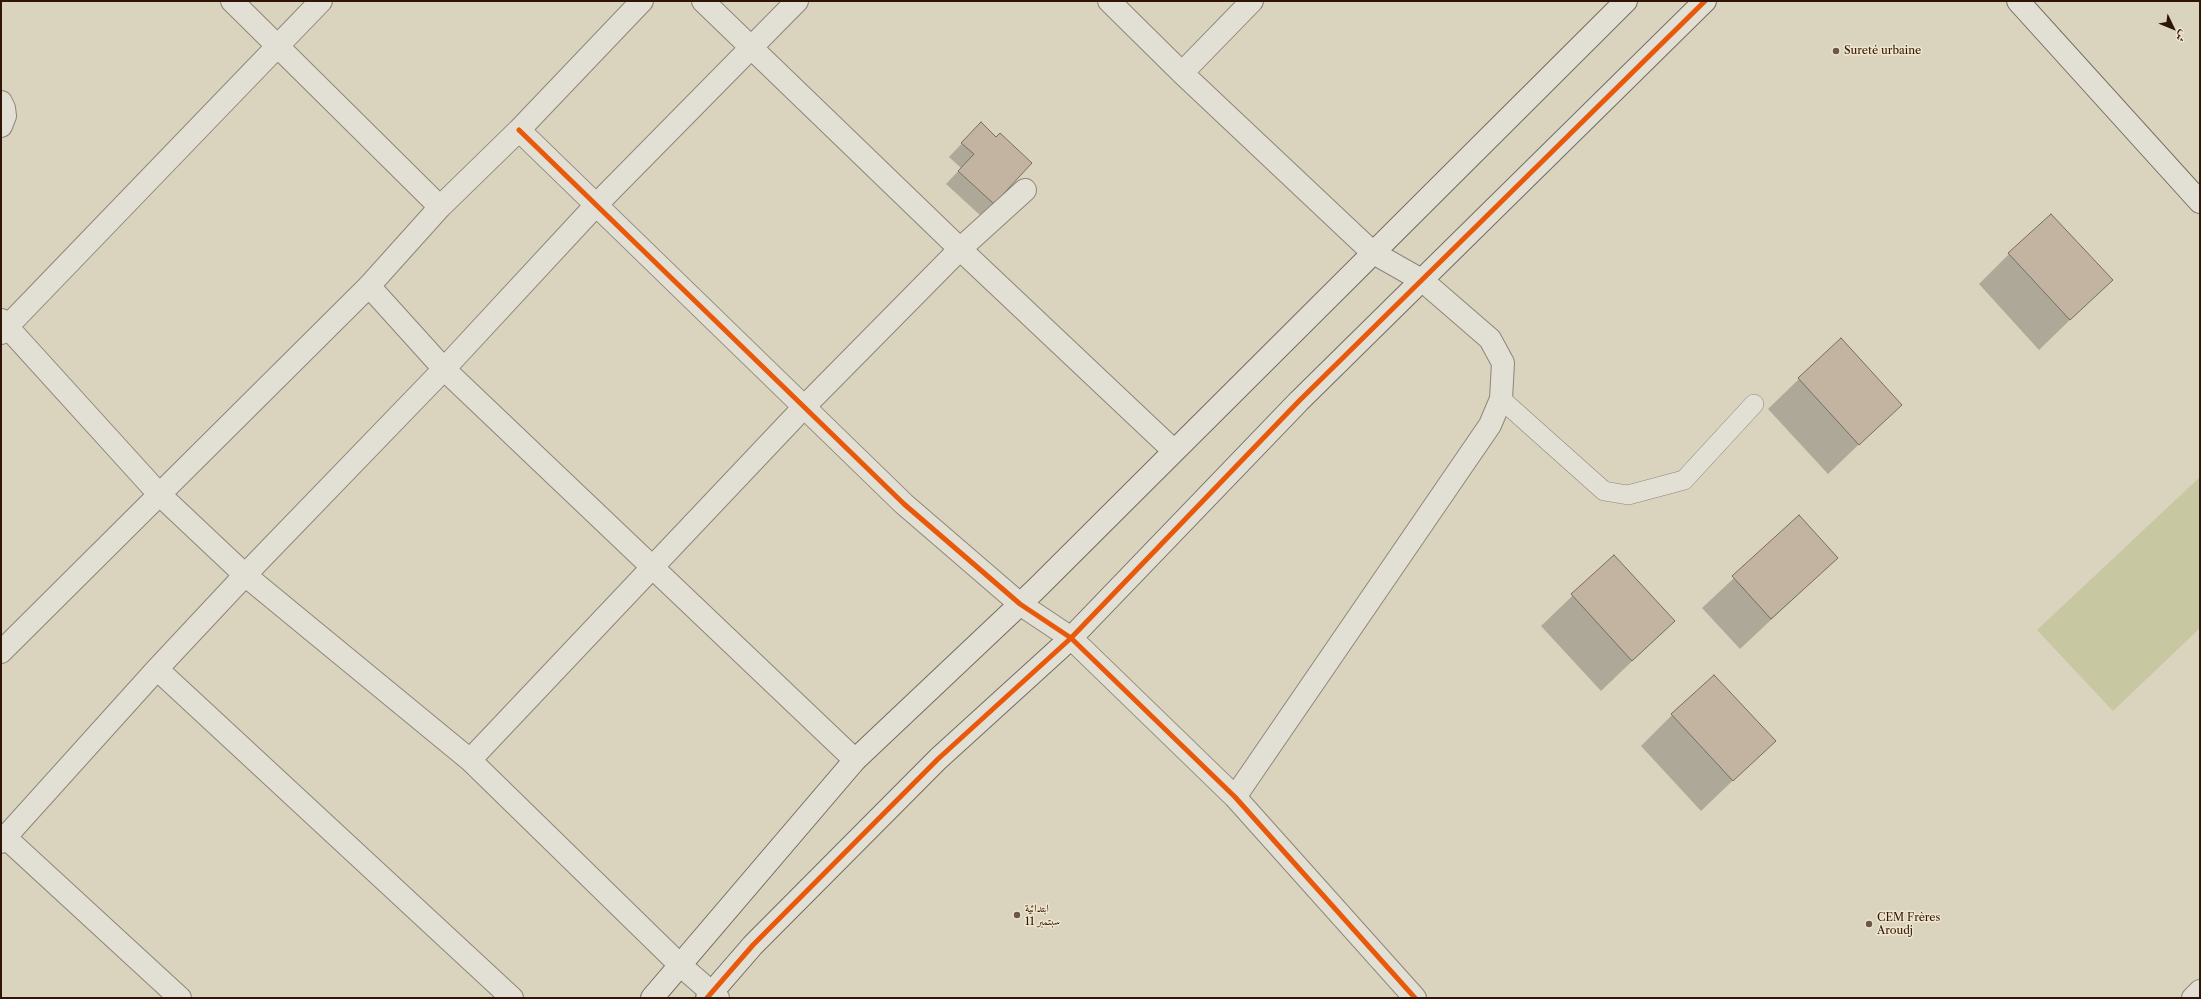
<!DOCTYPE html>
<meta charset="utf-8">
<style>
body{margin:0}
#map{position:relative;width:2201px;height:999px;overflow:hidden;background:#dad3be;font-family:"Libre Caslon Text",Amiri,serif}
canvas{display:block}
.frame{position:absolute;inset:0;border:2px solid #301507;pointer-events:none}
.north{position:absolute;left:2153px;top:8px;width:40px;height:40px;-webkit-text-stroke:3px #efe6cd;paint-order:stroke;rotate:133deg;font-size:11px;font-weight:700;line-height:16px;text-align:center;color:#301507}
.north::after{content:'';display:block;margin:auto;width:14px;height:18px;background:#301507;clip-path:polygon(50% 0,100% 100%,50% 72%,0 100%)}
</style>
<div id="map">
<canvas width="2201" height="999"></canvas>
<div class="frame"></div>
<div class="north">ش</div>
</div>
<script>
const g = document.querySelector('canvas').getContext('2d');
g.lineJoin = 'round';
function fillPath(path, color) {
  g.fillStyle = color;
  g.fill(path, 'evenodd');
}
function shape(rows) {
  const path = new Path2D();
  for (const r of rows) {
    path.moveTo(r[0], r[1]);
    for (let i = 2; i < r.length; i += 2) path.lineTo(r[i], r[i + 1]);
  }
  return path;
}
function stroke(path, color, width, dash) {
  g.strokeStyle = color;
  g.lineWidth = width;
  g.lineCap = dash ? 'butt' : 'round';
  g.setLineDash(dash || []);
  g.stroke(path);
}
function write(font, color, halo, rows, align = 'center') {
  g.font = font + ' "Libre Caslon Text",Amiri,serif';
  g.lineWidth = 3;
  g.setLineDash([]);
  g.textBaseline = 'middle';
  g.strokeStyle = halo;
  g.fillStyle = color;
  for (const [text, x, y, turn = 0] of rows) {
    g.save();
    g.translate(x, y);
    g.rotate((+turn || 0) * Math.PI / 180);
    g.textAlign = isNaN(turn) ? turn : align;
    if (halo) g.strokeText(text, 0, 0);
    g.fillText(text, 0, 0);
    g.restore();
  }
}
fillPath(shape([
 [2200,477,2200,628,2113,711,2037,630]
]), '#c7c7a1');
fillPath(shape([
 [968,137,994,203,981,216,946,184,961,168,949,157],
 [2009,254,2111,280,2039,350,1979,284],
 [1799,379,1900,405,1828,474,1768,409],
 [1799,517,1837,558,1740,649,1702,608],
 [1614,556,1674,621,1601,691,1541,626],
 [1672,715,1774,741,1701,811,1641,746]
]), '#0003');
const building = shape([
 [981,122,996,137,1000,133,1032,163,994,204,958,171,974,154,961,143,981,122],
 [2051,214,2113,280,2070,320,2008,253,2051,214],
 [1841,338,1902,405,1859,445,1798,378,1841,338],
 [1799,515,1838,558,1771,619,1732,576,1799,515],
 [1614,555,1675,621,1632,661,1571,594,1614,555],
 [1714,675,1776,741,1733,781,1671,714,1714,675]
]);
fillPath(building, '#c3b3a1');
stroke(building, '#756d60', 1);
const lane = shape([
 [1501,399,1604,491,1628,495,1684,480,1754,404]
]);
const street = shape([
 [232,1,440,207],
 [703,1,960,249,1173,450],
 [1109,1,1182,73,1372,252,1423,281,1490,339,1503,363,1501,399,1490,425,1235,797],
 [1182,73,1252,1],
 [1,102,4,108,5,116,1,126],
 [519,130,904,504,1020,604,1071,638,1235,797,1415,998],
 [369,286,444,369,855,760],
 [1,320,159,494,245,575,470,760,680,965,718,998],
 [1,333,321,1],
 [1,652,369,286,440,207,519,130,642,1],
 [157,669,512,998],
 [470,760,804,407,960,249,1025,190],
 [5,837,180,998],
 [1,842,157,669,245,575,444,369,596,205,797,1],
 [2193,998,2200,991]
]);
const secondary = shape([
 [2018,1,2200,202],
 [652,998,855,760,1035,590,1626,1],
 [707,998,753,945,938,759,1071,638,1299,401,1705,1]
]);
stroke(lane, '#8e8679', 20);
stroke(street, '#8e8679', 24);
stroke(secondary, '#756d60', 24);
stroke(lane, '#e2dfd4', 19);
stroke(street, '#e2dfd4', 22);
stroke(secondary, '#e2dfd4', 22);
stroke(shape([
 [519,130,904,504,1020,604,1071,638,1235,797,1415,998],
 [707,998,753,945,938,759,1071,638,1299,401,1705,1]
]), '#e8590c', 5);
for (const [x, y, r, color] of [
 [1836,51,4,"#6c5847"],
 [1017,915,4,"#6c5847"],
 [1869,924,4,"#6c5847"]
]) {
  const dot = new Path2D();
  dot.arc(x, y, r, 0, 2 * Math.PI);
  g.fillStyle = color;
  g.fill(dot);
  stroke(dot, '#efe6cd', 1.5);
}
write('11px', '#301507', '#efe6cd', [
 ["Sureté urbaine",1844,51],
 ["ابتدائية",1025,909],
 ["11 سبتمبر",1025,922],
 ["CEM Frères",1877,918],
 ["Aroudj",1877,931]
], 'left');
</script>
